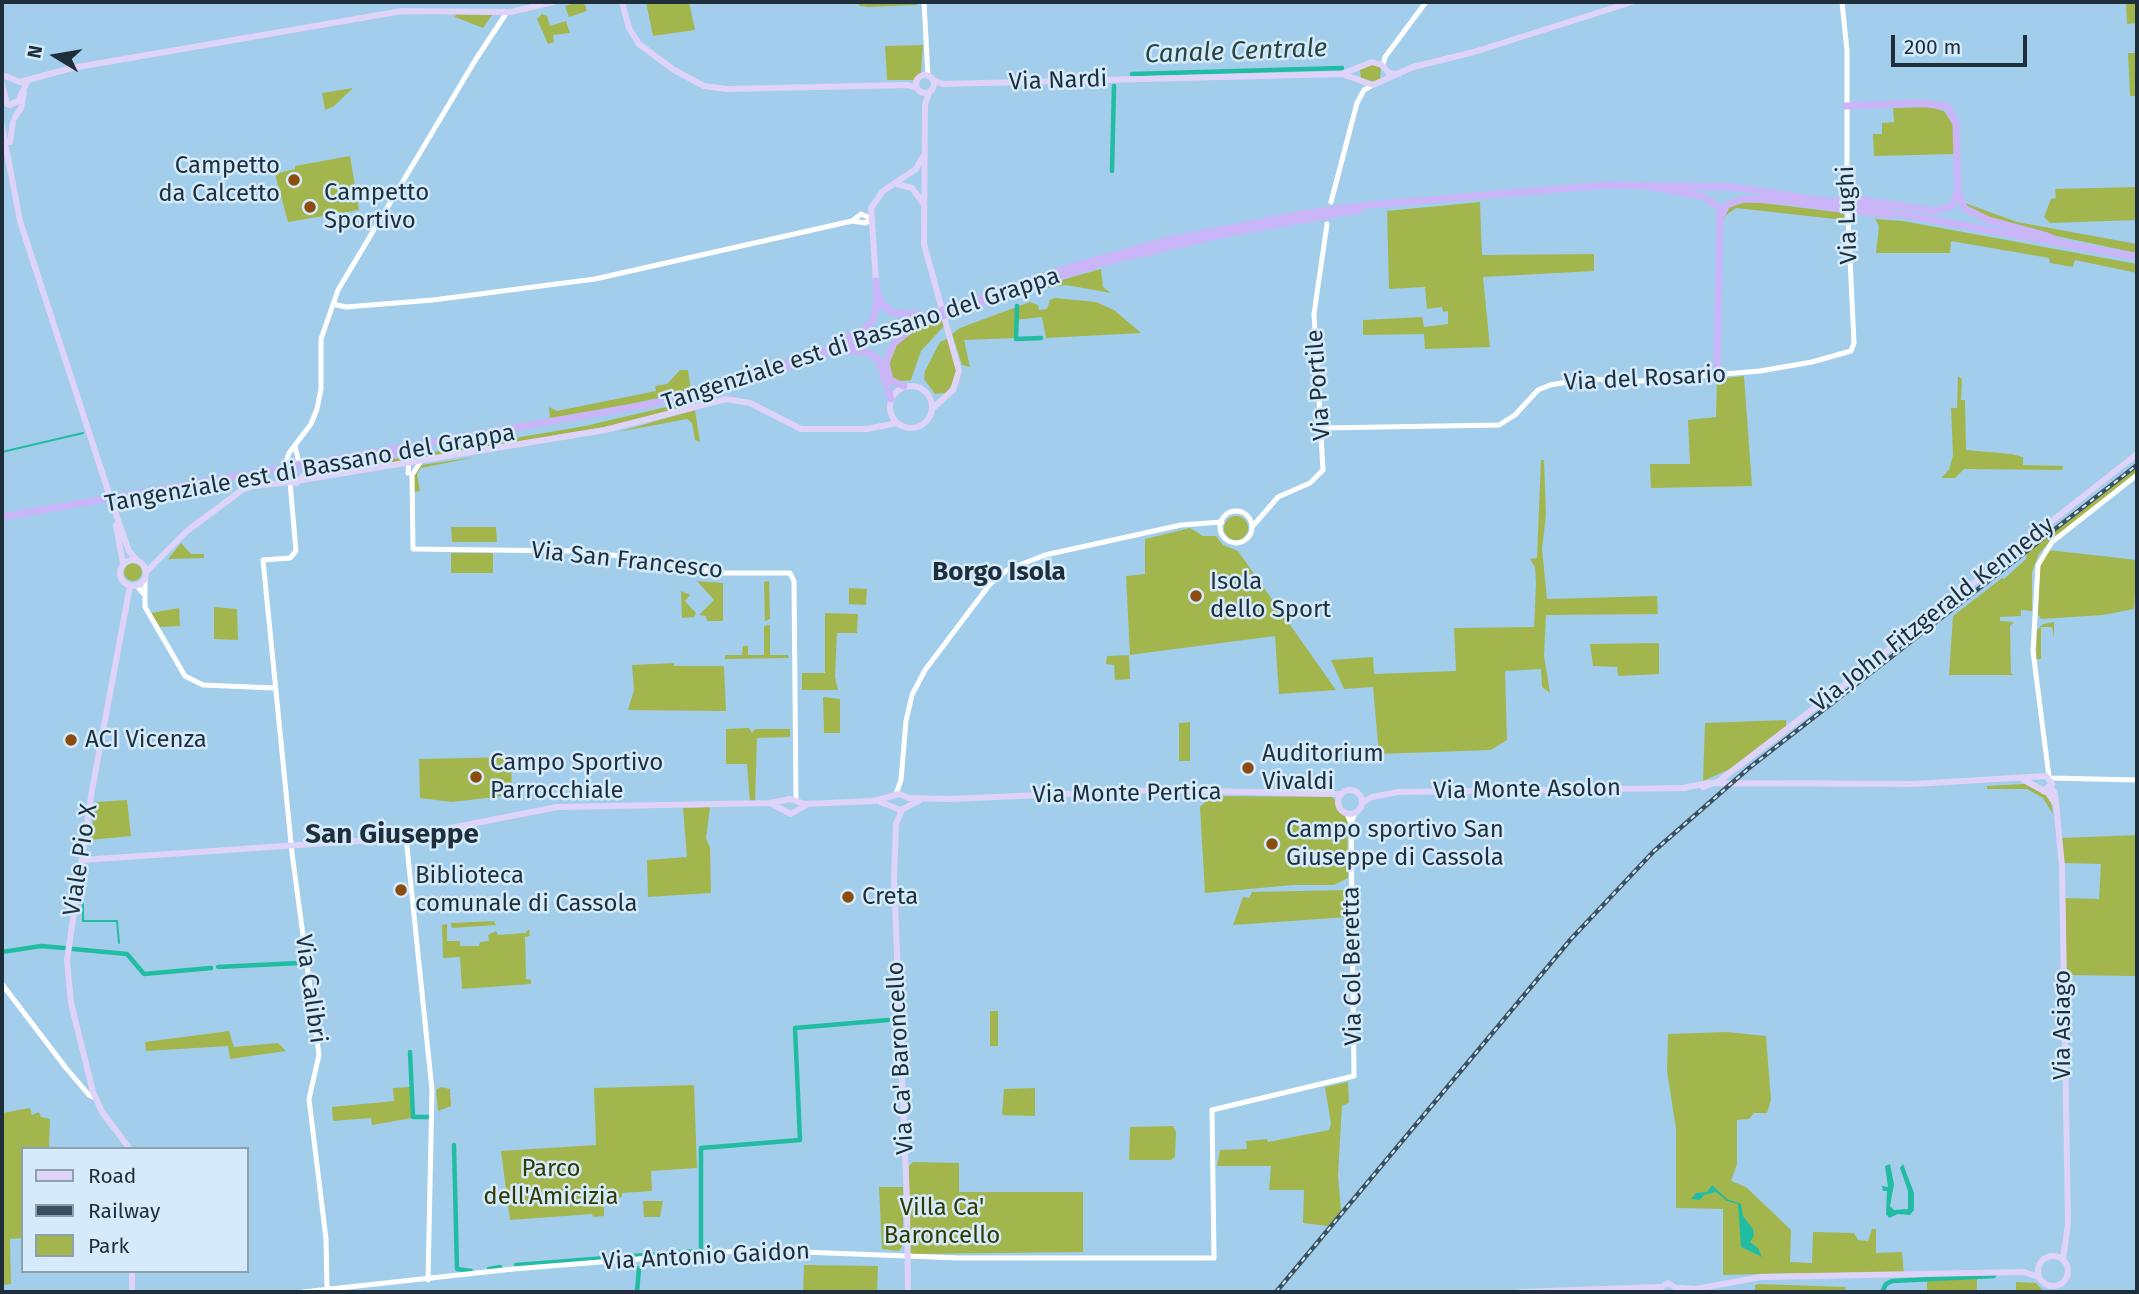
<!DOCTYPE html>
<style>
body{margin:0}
#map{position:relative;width:2139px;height:1294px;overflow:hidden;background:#a2ceec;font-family:"Fira Sans",sans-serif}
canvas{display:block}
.frame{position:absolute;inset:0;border:4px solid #1e2f3b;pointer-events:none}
.legend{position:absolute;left:21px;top:1147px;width:228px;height:126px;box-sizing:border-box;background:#d5ebfb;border:2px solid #8ca0ae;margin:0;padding:9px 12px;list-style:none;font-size:21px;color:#1e2f3b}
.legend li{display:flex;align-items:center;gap:14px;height:35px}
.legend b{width:35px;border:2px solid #8ca0ae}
.north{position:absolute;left:21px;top:21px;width:70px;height:70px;-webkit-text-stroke:5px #d5ebfb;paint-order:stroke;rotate:281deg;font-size:19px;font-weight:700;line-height:28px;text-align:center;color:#1e2f3b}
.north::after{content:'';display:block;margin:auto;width:24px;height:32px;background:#1e2f3b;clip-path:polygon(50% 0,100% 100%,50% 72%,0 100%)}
.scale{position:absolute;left:1891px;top:35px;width:136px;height:32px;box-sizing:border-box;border:4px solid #1e2f3b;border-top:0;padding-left:9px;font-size:21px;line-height:24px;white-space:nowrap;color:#1e2f3b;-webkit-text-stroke:5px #d5ebfb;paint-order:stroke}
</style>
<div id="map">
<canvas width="2139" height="1294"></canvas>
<div class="frame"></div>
<ul class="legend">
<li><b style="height:9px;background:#dfd3fa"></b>Road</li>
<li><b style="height:9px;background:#3a5060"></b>Railway</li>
<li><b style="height:19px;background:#a3b64d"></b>Park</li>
</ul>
<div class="north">N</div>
<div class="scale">200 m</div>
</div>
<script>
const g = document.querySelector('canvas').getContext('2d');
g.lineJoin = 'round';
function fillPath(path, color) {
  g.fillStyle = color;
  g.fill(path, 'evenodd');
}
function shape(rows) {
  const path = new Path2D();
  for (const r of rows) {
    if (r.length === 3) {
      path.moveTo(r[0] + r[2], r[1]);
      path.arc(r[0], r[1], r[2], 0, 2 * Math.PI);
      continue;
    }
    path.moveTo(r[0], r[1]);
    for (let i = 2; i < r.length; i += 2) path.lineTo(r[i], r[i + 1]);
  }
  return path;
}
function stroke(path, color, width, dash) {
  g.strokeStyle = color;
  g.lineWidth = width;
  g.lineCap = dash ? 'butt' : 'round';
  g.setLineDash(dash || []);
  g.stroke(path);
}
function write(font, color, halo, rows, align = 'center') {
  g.font = font + ' "Fira Sans",sans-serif';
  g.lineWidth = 5;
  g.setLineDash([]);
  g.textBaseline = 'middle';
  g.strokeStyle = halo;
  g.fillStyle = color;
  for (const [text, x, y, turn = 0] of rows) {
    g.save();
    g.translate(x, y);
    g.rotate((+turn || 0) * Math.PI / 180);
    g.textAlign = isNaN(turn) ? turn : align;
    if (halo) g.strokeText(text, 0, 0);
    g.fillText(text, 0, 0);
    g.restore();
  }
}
fillPath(shape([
 [577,2,584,2,587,11,569,17,565,6],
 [646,2,689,2,695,30,653,36],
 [857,2,920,2,916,5,868,7,860,6],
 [2126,2,2137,2,2137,23,2127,24],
 [456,14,492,15,483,28,455,17],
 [542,14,547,16,550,26,566,21,570,33,553,35,554,42,548,44,537,19],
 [923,45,921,73,913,80,887,80,885,46],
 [2128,53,2137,53,2137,96,2130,96],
 [1372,64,1381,68,1380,79,1372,82,1361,78,1360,70],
 [353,88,334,106,325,110,322,93],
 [1893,108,1929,107,1944,111,1953,125,1954,154,1874,156,1873,134,1882,134,1882,123,1894,122],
 [350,156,359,210,288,222,275,174,295,169,295,166],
 [2136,187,2137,220,2050,223,2044,217,2051,199,2056,198,2055,189],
 [1480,202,1482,255,1594,254,1594,271,1483,277,1490,347,1425,349,1424,334,1363,335,1363,320,1422,317,1424,327,1448,324,1448,311,1443,312,1442,307,1427,309,1425,287,1389,289,1387,211],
 [1755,202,1844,213,1844,220,1736,208,1725,216,1722,225,1727,207,1738,203],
 [1965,203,2017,222,2137,244,2137,253,2042,233,1970,212],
 [1875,219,1903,221,2137,264,2137,273,2075,260,2073,267,2050,263,2049,258,1951,241,1950,253,1876,253,1879,226],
 [1101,269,1103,287,1111,293,1066,285,1015,293],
 [1055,298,1096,302,1114,310,1141,333,1046,338,1042,317,1015,320,1016,338,964,340,970,367,962,365,952,334,960,328,1030,302,1038,305,1039,310,1047,309,1050,300],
 [942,320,944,326,921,351,911,380,894,382,886,371,895,344,912,331],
 [949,338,957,367,954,382,946,393,935,394,924,379,925,371,940,342],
 [680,370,688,370,691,391,550,421,549,407,557,411,656,391,655,386,667,384],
 [1744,376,1752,486,1651,488,1650,464,1690,464,1688,420,1716,417,1717,379],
 [1958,376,1962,379,1961,400,1965,400,1966,450,2011,454,2023,457,2023,465,2063,466,2062,470,1964,469,1955,478,1941,478,1949,470,1953,455,1951,408,1957,408],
 [692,401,693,405,610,426,317,475,311,473,585,426],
 [695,410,700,442,695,440,692,423,687,419,618,432],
 [476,457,421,468,417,474,420,491,414,492,414,475,421,465],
 [1541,460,1544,460,1546,515,1542,549,1547,599,1657,596,1658,614,1546,615,1544,656,1550,693,1542,687,1541,669,1505,671,1507,740,1491,750,1379,754,1373,687,1344,689,1331,660,1373,657,1374,674,1456,671,1454,628,1534,627,1536,583,1535,567,1530,559,1537,558],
 [2137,467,2137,473,2050,541,2039,554,2032,572,2032,611,2021,610,2021,616,2000,617,2000,621,2014,622,2010,626,2011,673,2014,675,1949,675,1953,616,2002,578,2004,579,2026,559,2027,553],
 [1236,528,12],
 [451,527,496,527,497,542,452,542],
 [1190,528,1203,536,1216,536,1223,545,1238,551,1336,690,1279,694,1275,636,1129,655,1130,679,1115,680,1114,665,1106,664,1107,656,1130,655,1126,576,1145,574,1145,539],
 [181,543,191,554,204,554,204,558,168,559],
 [2048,550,2137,560,2134,609,2103,615,2041,619,2038,614,2040,565],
 [451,553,493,553,493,573,451,573],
 [133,572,9],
 [697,581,723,583,723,621,707,621,706,616,699,615,714,600],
 [769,581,770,619,765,621,764,582],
 [849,588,867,589,866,605,849,604],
 [681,591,690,595,685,601,696,613,694,617,682,618],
 [214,607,237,609,238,640,214,639],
 [179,608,180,626,160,627,151,613],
 [825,613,858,614,857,633,837,633,835,677,838,690,802,690,802,673,825,673],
 [2054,622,2054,637,2052,627,2041,627,2041,659,2036,659,2037,630,2043,624],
 [770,625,770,655,788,655,789,658,725,659,725,655,742,655,743,646,748,646,748,655,764,655,764,626],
 [1659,643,1659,674,1618,676,1617,667,1593,666,1590,644],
 [674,663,674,666,724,666,726,711,628,710,634,690,632,665],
 [823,697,840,699,840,733,824,733],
 [1786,720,1786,726,1732,768,1703,781,1705,723],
 [1190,722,1190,761,1179,761,1179,723],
 [749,728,752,733,755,729,790,729,790,737,757,738,755,802,750,803,747,764,726,764,726,729],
 [511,757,512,795,452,802,420,798,419,759],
 [2025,784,2046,795,2051,802,2053,814,2043,798,2027,789,1987,789,1987,786],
 [1205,796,1332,797,1340,805,1341,813,1347,815,1348,878,1334,885,1293,885,1205,893,1200,807,1205,802],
 [127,800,131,836,90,840,96,802],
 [710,807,706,838,710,848,711,893,648,897,647,860,687,857,683,808],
 [2137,835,2137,976,2063,975,2063,898,2099,899,2101,864,2064,863,2061,838],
 [1348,890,1348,917,1233,925,1243,897,1249,898,1252,892],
 [494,921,497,928,495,925,452,928,451,923],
 [447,924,447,941,460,941,460,946,479,946,480,942,489,941,488,935,496,931,498,935,525,933,529,929,530,936,525,937,526,979,531,980,531,984,462,989,460,957,443,958,442,925],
 [998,1011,998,1046,990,1046,990,1011],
 [229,1031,234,1047,278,1043,286,1051,230,1059,228,1046,146,1051,145,1042],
 [1727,1032,1766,1036,1771,1100,1767,1113,1754,1113,1749,1119,1737,1120,1737,1164,1731,1181,1746,1187,1791,1230,1790,1262,1812,1263,1813,1232,1854,1233,1858,1240,1868,1241,1872,1229,1876,1229,1876,1253,1902,1252,1904,1275,1877,1278,1799,1273,1723,1275,1723,1209,1676,1208,1676,1129,1667,1071,1668,1034],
 [1348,1082,1349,1103,1342,1106,1338,1175,1341,1211,1328,1226,1303,1223,1304,1190,1269,1190,1271,1166,1217,1166,1220,1150,1247,1149,1246,1141,1267,1139,1268,1142,1329,1130,1331,1124,1325,1087],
 [694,1085,697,1168,651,1171,652,1191,622,1193,622,1197,604,1199,604,1216,593,1217,592,1214,510,1220,501,1151,596,1145,594,1088],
 [410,1087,412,1118,372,1125,371,1118,333,1121,332,1107,394,1101,393,1088],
 [441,1087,450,1089,451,1106,438,1111,436,1090],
 [1035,1088,1035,1116,1002,1115,1004,1089],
 [30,1108,32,1115,39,1112,41,1117,50,1119,49,1149,23,1149,23,1238,10,1239,11,1284,2,1285,2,1113],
 [1130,1127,1173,1126,1176,1132,1175,1157,1171,1160,1129,1160],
 [913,1162,959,1163,959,1192,1083,1192,1083,1252,912,1254,909,1250,909,1166],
 [879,1187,903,1187,903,1245,899,1251,882,1249],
 [643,1201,663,1201,660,1217,644,1217],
 [804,1265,878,1266,877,1292,803,1292],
 [1977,1275,1977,1292,1927,1292,1927,1277],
 [2016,1282,2036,1283,2044,1292,2016,1292],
 [1755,1285,1759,1284,1846,1287,1845,1292,1755,1292]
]), '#a3b64d');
fillPath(shape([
 [1890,1164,1894,1184,1890,1206,1894,1210,1908,1209,1908,1191,1900,1168,1903,1164,1914,1193,1914,1210,1910,1215,1898,1214,1889,1218,1886,1214,1887,1191,1883,1191,1882,1186,1888,1187,1885,1166],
 [1712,1185,1727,1199,1741,1204,1743,1216,1753,1229,1754,1236,1750,1242,1758,1248,1762,1257,1741,1247,1738,1204,1727,1201,1716,1192,1704,1195,1700,1200,1691,1199,1696,1193,1707,1192]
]), '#22bca3');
stroke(shape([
 [2,452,83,433],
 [83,904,83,921,117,921,119,943]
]), '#22bca3', 2);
stroke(shape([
 [1132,74,1342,68],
 [1112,171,1114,86],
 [1017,306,1016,339,1041,338],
 [73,949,127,954,144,974,211,968],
 [2,952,41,946,64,948],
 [218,967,299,963],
 [410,1052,413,1117,428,1117],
 [454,1145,457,1269,471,1271],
 [701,1250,701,1148,800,1140,795,1028,888,1020],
 [516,1265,697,1251],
 [489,1269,500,1267],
 [637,1292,639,1268],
 [1882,1292,1886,1284,1892,1281,1994,1276]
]), '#22bca3', 4.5);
stroke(shape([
 [304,469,310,473],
 [277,478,284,471]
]), '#88aec9', 6, [6, 3]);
stroke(shape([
 [924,2,928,76],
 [1383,66,1385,57,1426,2],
 [1331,202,1357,103,1364,90,1373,85],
 [852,221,861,214,870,218],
 [333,304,346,307,433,300,595,279,852,221,866,223,870,218],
 [1323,428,1499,425,1515,415,1538,390,1550,385,1586,379,1640,381,1760,371,1812,362,1851,351,1854,343,1847,195,1847,51,1842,2],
 [295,446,299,463],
 [421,461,412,475,413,549,571,551,631,557,723,573,790,573,794,581,796,801],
 [284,468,289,453,311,424,317,409,321,389,321,339,338,290,476,59,507,12],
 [408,473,409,462],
 [290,482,296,551,290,558,263,560,292,853,319,1055,309,1099,326,1239,327,1288],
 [1236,527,16],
 [1252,527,1278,497,1310,483,1323,470,1314,314,1327,224],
 [145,579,145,607,185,676,203,685,274,688],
 [136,585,143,593],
 [2049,777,2033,651,2038,565,2052,542,2137,475],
 [2050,778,2137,780],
 [896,794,901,780,906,721,912,695,925,670,990,584,1007,570,1045,555,1181,525,1222,522],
 [1351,823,1355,813],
 [406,837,432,1090,428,1280],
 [2,984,66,1068,89,1095,95,1098],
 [303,1292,513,1269,750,1250,959,1258,1214,1258,1212,1110,1354,1076,1351,823,1347,814]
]), '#fff', 5);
stroke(shape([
 [622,2,629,28,639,44,674,70,704,86,727,89,908,85,917,88],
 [1344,73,1372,62,1382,65,1389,73,1399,74],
 [925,84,9],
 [2,75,20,82,72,68,402,11,511,12,553,2],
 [933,80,943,84,1342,74,1373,85,1413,67,1474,52,1632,2],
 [2,84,7,104],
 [929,92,925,105,924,244,959,371,953,390,932,409],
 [10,105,18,101,28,80],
 [15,117,21,108,24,93],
 [2,126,20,221,114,509,129,551,137,560],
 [10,142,13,122],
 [897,184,912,188,922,202],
 [876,281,871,208,883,191,916,169,922,158],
 [911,407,21],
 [286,466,299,463],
 [284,477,290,482,297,483,305,474],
 [302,480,605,430,726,399,750,403,801,429,867,429,897,423],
 [116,525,123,564],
 [133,573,13],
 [146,572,187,531,242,490,254,486,290,482],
 [2024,780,2048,793,2054,802],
 [1703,787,1719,781,1821,703,2137,454],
 [2051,787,2055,794,2062,866,2068,1224,2063,1259],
 [1683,788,1708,783,1914,784,2046,776,2052,784,2043,791],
 [1350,802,12],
 [880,802,901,810,920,800],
 [1362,803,1372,797,1398,792,1685,788],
 [772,804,791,814,808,804],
 [902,810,896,824,894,879,907,1201,908,1292],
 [82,860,400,838,557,807,770,803,790,799,805,804,874,801,899,794,909,798,950,799,1155,790,1340,794],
 [130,1149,102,1112,93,1092,71,1003,67,960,92,790,130,586],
 [2053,1271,15],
 [1680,1288,1696,1289,1761,1277,2024,1272,2039,1277],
 [132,1292,132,1271],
 [1521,1292,1659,1287],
 [1655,1292,1668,1283,1681,1291]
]), '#dfd3fa', 6);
stroke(shape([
 [1846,106,1919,103,1947,106,1956,123,1958,192,1964,208,1988,220,2047,236,2064,244],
 [1651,187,1702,196,1720,208,1717,375],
 [1839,200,1855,199,1935,211,1952,206,1957,193],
 [1851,205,2137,257],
 [1721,216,1727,205,1743,199,1774,200,1889,215],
 [879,295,883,305,893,313,917,314],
 [849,337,865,329,873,319,877,304,876,281],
 [850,351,867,352,878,359,891,399],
 [904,386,890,380,886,363,894,343,909,331],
 [715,391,1105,262,1229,233,1359,210],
 [361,461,425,450],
 [2,517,651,404,734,381,1067,268,1170,240,1302,214,1359,206,1606,185,1732,187,1845,204]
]), '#c9b5f7', 7);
const rail = shape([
 [1276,1292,1571,939,1654,851,1749,768,2137,465]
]);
stroke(rail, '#3a5060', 4.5);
stroke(rail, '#d5ebfb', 2, [5]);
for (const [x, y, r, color] of [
 [294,180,7,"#8a4c0f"],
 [310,207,7,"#8a4c0f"],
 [1196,596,7,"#8a4c0f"],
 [71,740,7,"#8a4c0f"],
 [1248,768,7,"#8a4c0f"],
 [476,777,7,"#8a4c0f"],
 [1272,844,7,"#8a4c0f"],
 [401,890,7,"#8a4c0f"],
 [848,897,7,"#8a4c0f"]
]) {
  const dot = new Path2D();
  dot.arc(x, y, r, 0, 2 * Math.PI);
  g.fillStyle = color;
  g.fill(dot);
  stroke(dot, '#d5ebfb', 2.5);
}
write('24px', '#1e2f3b', '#d5ebfb', [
 ["Via Nardi",1058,81,-2],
 ["Via Lughi",1848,215,-92],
 ["Tangenziale est di Bassano del Grappa",861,340,-18],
 ["Via del Rosario",1645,379,-3],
 ["Via Portile",1319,385,-94],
 ["Tangenziale est di Bassano del Grappa",310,469,-10],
 ["Via San Francesco",627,561,6],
 ["Via John Fitzgerald Kennedy",1933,615,-38],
 ["Via Monte Asolon",1527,790,-1],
 ["Via Monte Pertica",1127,794,-1],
 ["Viale Pio X",81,860,-81],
 ["Via Col Beretta",1353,966,-91],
 ["Via Calibri",310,989,82],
 ["Via Asiago",2063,1025,-90],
 ["Via Ca' Baroncello",901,1058,-93],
 ["Via Antonio Gaidon",706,1257,-3]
]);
write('24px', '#1e2f3b', '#d5ebfb', [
 ["Campetto",280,166,"right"],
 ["da Calcetto",280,194,"right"],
 ["Campetto",324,193],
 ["Sportivo",324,221],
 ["Isola",1210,582],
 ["dello Sport",1210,610],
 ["ACI Vicenza",85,740],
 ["Auditorium",1262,754],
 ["Vivaldi",1262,782],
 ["Campo Sportivo",490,763],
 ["Parrocchiale",490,791],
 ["Campo sportivo San",1286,830],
 ["Giuseppe di Cassola",1286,858],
 ["Biblioteca",415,876],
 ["comunale di Cassola",415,904],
 ["Creta",862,897]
], 'left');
write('24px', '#323a03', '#d5ebfb', [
 ["Parco",551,1169],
 ["dell'Amicizia",551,1197],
 ["Villa Ca'",942,1208],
 ["Baroncello",942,1236]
]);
write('italic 26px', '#28453f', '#d5ebfb', [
 ["Canale Centrale",1236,52,-2]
]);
write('bold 26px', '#1e2f3b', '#d5ebfb', [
 ["Borgo Isola",999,573]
]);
write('bold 28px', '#1e2f3b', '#d5ebfb', [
 ["San Giuseppe",392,835]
]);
</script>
